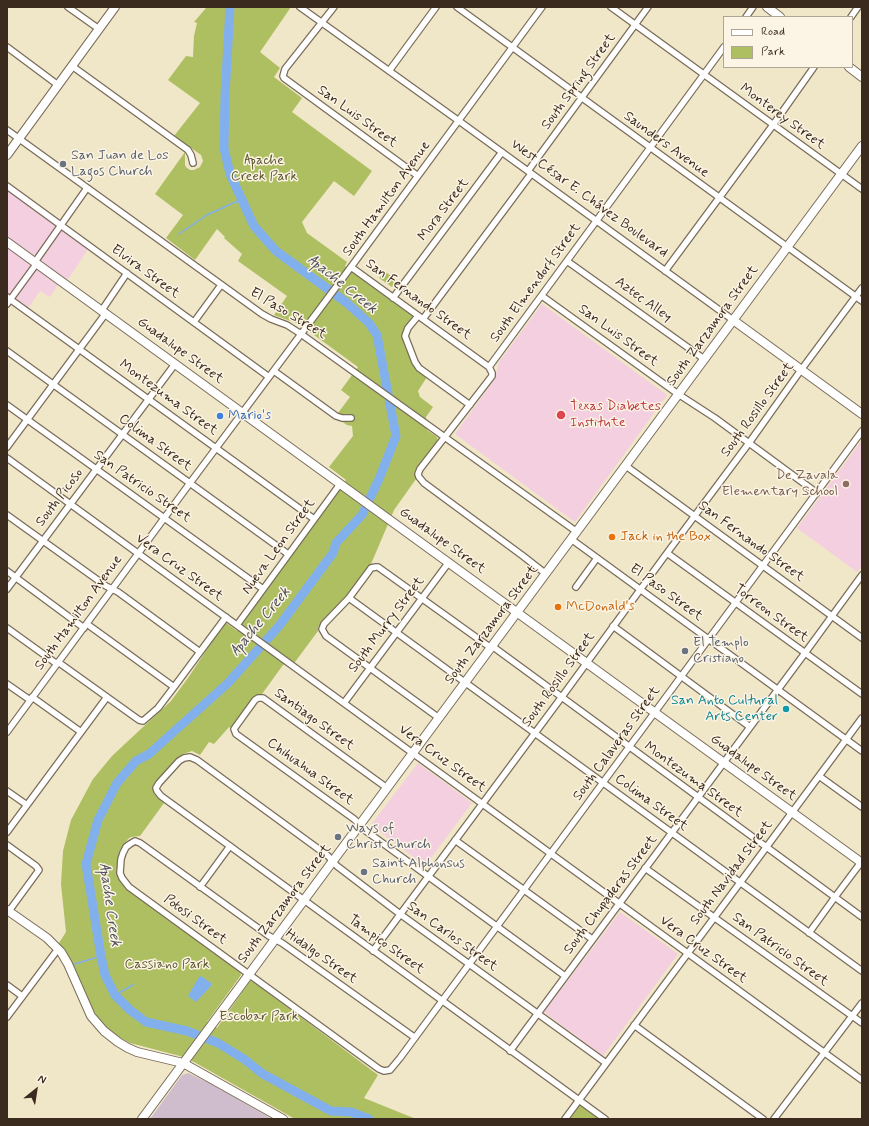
<!DOCTYPE html>
<meta charset="utf-8">
<style>
body{margin:0}
#map{position:relative;width:869px;height:1126px;overflow:hidden;background:#f0e6c8;font-family:Mynerve,sans-serif}
canvas{display:block}
.frame{position:absolute;inset:0;border:8px solid #3b2a1e;pointer-events:none}
.legend{position:absolute;left:723px;top:16px;width:130px;height:52px;box-sizing:border-box;background:#fcf5e5;border:1px solid #afa495;margin:0;padding:5px 7px;list-style:none;font-size:12px;color:#3b2a1e}
.legend li{display:flex;align-items:center;gap:8px;height:20px}
.legend b{width:20px;border:1px solid #afa495}
.north{position:absolute;left:16px;top:1070px;width:40px;height:40px;-webkit-text-stroke:3px #fcf5e5;paint-order:stroke;rotate:30deg;font-size:11px;font-weight:700;line-height:16px;text-align:center;color:#3b2a1e}
.north::after{content:'';display:block;margin:auto;width:14px;height:18px;background:#3b2a1e;clip-path:polygon(50% 0,100% 100%,50% 72%,0 100%)}
</style>
<div id="map">
<canvas width="869" height="1126"></canvas>
<div class="frame"></div>
<ul class="legend">
<li><b style="height:5px;background:#fff"></b>Road</li>
<li><b style="height:11px;background:#aebf62"></b>Park</li>
</ul>
<div class="north">N</div>
</div>
<script>
const g = document.querySelector('canvas').getContext('2d');
g.lineJoin = 'round';
function fillPath(path, color) {
  g.fillStyle = color;
  g.fill(path, 'evenodd');
}
function shape(rows) {
  const path = new Path2D();
  for (const r of rows) {
    path.moveTo(r[0], r[1]);
    for (let i = 2; i < r.length; i += 2) path.lineTo(r[i], r[i + 1]);
  }
  return path;
}
function stroke(path, color, width, dash) {
  g.strokeStyle = color;
  g.lineWidth = width;
  g.lineCap = dash ? 'butt' : 'round';
  g.setLineDash(dash || []);
  g.stroke(path);
}
function write(font, color, halo, rows, align = 'center') {
  g.font = font + ' Mynerve,sans-serif';
  g.lineWidth = 3;
  g.setLineDash([]);
  g.textBaseline = 'middle';
  g.strokeStyle = halo;
  g.fillStyle = color;
  for (const [text, x, y, turn = 0] of rows) {
    g.save();
    g.translate(x, y);
    g.rotate((+turn || 0) * Math.PI / 180);
    g.textAlign = isNaN(turn) ? turn : align;
    if (halo) g.strokeText(text, 0, 0);
    g.fillText(text, 0, 0);
    g.restore();
  }
}
fillPath(shape([
 [7,190,88,249,69,278,57,286,50,297,40,291,28,308,7,293],
 [542,304,667,395,575,522,455,434,495,379,499,362],
 [862,440,862,566,857,572,797,528],
 [418,763,472,803,425,866,371,825],
 [620,912,678,954,603,1056,544,1012]
]), '#f3cfdf');
fillPath(shape([
 [188,1073,211,1084,272,1119,150,1119,182,1075]
]), '#cfbdce');
fillPath(shape([
 [205,7,291,7,260,52,280,68,274,77,302,98,292,112,372,171,354,196,334,181,302,222,307,233,347,262,345,266,413,316,413,319,403,331,403,338,409,353,427,377,418,391,420,397,433,407,426,417,427,430,437,437,438,440,416,469,415,474,416,479,394,510,371,564,347,595,318,627,318,631,295,662,283,665,262,694,255,696,231,728,229,727,214,744,209,742,200,755,192,751,183,754,170,766,155,784,153,790,154,794,164,803,140,836,131,837,128,839,124,845,119,852,118,858,117,872,122,882,133,893,240,972,241,975,207,1022,217,1028,250,981,254,982,378,1075,364,1098,416,1119,295,1119,194,1062,180,1056,130,1043,112,1033,97,1016,89,1003,77,973,59,943,66,932,61,884,63,851,71,820,93,779,112,756,171,701,188,678,225,622,237,631,346,480,329,467,353,436,352,426,347,425,335,417,350,397,341,390,358,367,299,324,274,315,287,296,238,261,242,254,224,238,225,237,217,229,195,260,166,238,183,215,155,194,185,152,185,165,186,167,190,170,194,170,200,167,203,161,201,155,174,136,200,103,168,80,186,56,193,57,194,36,197,23,194,22,206,8],
 [384,271,397,280,392,287,379,278],
 [580,1105,599,1119,570,1119]
]), '#aebf62');
fillPath(shape([
 [201,976,211,983,211,986,196,1002,188,996,199,977]
]), '#82b0ec');
stroke(shape([
 [179,234,207,215,242,199],
 [75,964,101,956],
 [115,995,133,985]
]), '#82b0ec', 1.5);
stroke(shape([
 [230,7,225,96,224,148,230,174,254,226,276,251,347,303,369,323,377,335,396,436,379,479,362,515,336,543,333,553,279,626,228,683,149,754,136,761,117,783,98,820,86,864,101,956,105,975,115,995,130,1010,146,1022,187,1031,218,1043,244,1059,263,1074,331,1111,351,1112,369,1119]
]), '#82b0ec', 9);
const street = shape([
 [68,7,99,29],
 [300,7,459,121,733,320],
 [334,7,285,69,283,76,284,78,418,176],
 [457,7,862,301],
 [611,7,862,189],
 [746,17,753,7],
 [851,17,858,7],
 [7,47,58,85],
 [72,66,188,150,191,155,193,163],
 [389,71,436,7],
 [7,130,262,314,271,319,287,325,301,334,577,532],
 [528,171,648,7],
 [7,186,269,377],
 [567,261,704,359],
 [35,262,87,188],
 [351,267,489,367,492,373,492,376,420,469,418,474,419,477,424,483,523,556,546,574],
 [665,271,773,125,814,67],
 [542,296,678,394,715,418,817,493],
 [7,297,314,519],
 [393,298,502,152],
 [7,304,37,263],
 [102,310,127,273],
 [418,316,408,328,405,336,415,362,419,368,470,405],
 [423,319,531,174],
 [194,322,221,285],
 [7,351,288,554],
 [489,367,724,47],
 [274,371,336,416,342,418,351,418],
 [7,405,263,589],
 [7,447,106,313],
 [7,458,862,1080],
 [626,466,862,638],
 [7,515,106,586,118,592,200,652],
 [571,539,862,751],
 [667,553,862,694],
 [7,571,84,628],
 [576,587,597,558],
 [7,589,175,364],
 [349,598,862,971],
 [87,624,174,687],
 [237,625,340,484],
 [613,626,750,727],
 [7,628,57,664],
 [492,646,862,917],
 [58,662,139,720,143,721,158,708,174,687,226,617],
 [7,684,30,700],
 [32,697,81,732],
 [344,703,449,562],
 [439,718,326,636,322,629,324,624,349,598,369,571,371,568,376,567,378,567,491,648],
 [7,732,190,483,351,267,542,7],
 [819,776,862,807],
 [387,788,263,698,258,698,255,700,234,729,236,734,354,819,366,831,565,976],
 [7,791,27,805],
 [7,832,107,697],
 [455,840,592,939],
 [7,845,36,866,39,870,9,911],
 [645,868,862,1023],
 [200,887,230,846],
 [809,933,835,897,862,861],
 [373,951,561,698,667,553,749,443,801,370,862,288],
 [7,985,22,996],
 [7,1017,58,949],
 [634,1025,763,1119],
 [414,1037,282,943,269,936,140,843,135,841,130,844,126,847,123,853,121,859,120,873,122,878,129,887,379,1069,384,1071,390,1070,400,1058,862,431],
 [510,1051,805,653,832,616,862,575],
 [565,1119,862,718],
 [605,1119,161,796,157,791,156,788,159,783,179,761,184,758,190,757,197,760,328,856,337,866,400,914,606,1063],
 [774,1119,862,1003]
]);
const secondary = shape([
 [7,155,115,7],
 [7,242,862,863],
 [733,320,862,414],
 [7,910,47,938,61,952,68,964,91,1016,104,1031,118,1042,128,1048,137,1052,183,1063,283,1119],
 [142,1119,862,146]
]);
const primary = shape([
 [767,7,780,17],
 [849,67,862,77]
]);
stroke(street, '#7a6c5a', 8);
stroke(secondary, '#7a6c5a', 10);
stroke(primary, '#7a6c5a', 10);
stroke(street, '#fff', 5.5);
stroke(secondary, '#fff', 8);
stroke(primary, '#fff', 8);
for (const [x, y, r, color] of [
 [63,164,4,"#6b7280"],
 [561,415,5,"#e0444e"],
 [220,416,4,"#3f7fe0"],
 [846,484,4,"#8d6e63"],
 [612,537,4,"#e8710a"],
 [558,607,4,"#e8710a"],
 [685,651,4,"#6b7280"],
 [786,709,4,"#0f9aa8"],
 [338,837,4,"#6b7280"],
 [364,872,4,"#6b7280"]
]) {
  const dot = new Path2D();
  dot.arc(x, y, r, 0, 2 * Math.PI);
  g.fillStyle = color;
  g.fill(dot);
  stroke(dot, '#fcf5e5', 1.5);
}
write('14px', '#3b2a1e', '#fcf5e5', [
 ["South Spring Street",579,82,-54],
 ["San Luis Street",357,117,36],
 ["Monterey Street",782,117,36],
 ["Saunders Avenue",666,145,36],
 ["South Hamilton Avenue",387,199,-54],
 ["West César E. Chávez Boulevard",589,199,36],
 ["Mora Street",444,210,-53],
 ["Elvira Street",145,272,36],
 ["South Elmendorf Street",536,283,-54],
 ["San Fernando Street",418,300,36],
 ["Aztec Alley",643,300,36],
 ["El Paso Street",288,314,31],
 ["South Zarzamora Street",713,326,-54],
 ["San Luis Street",618,336,36],
 ["Guadalupe Street",180,351,36],
 ["Montezuma Street",168,398,36],
 ["South Rosillo Street",758,410,-54],
 ["Colima Street",155,443,36],
 ["San Patricio Street",142,487,35],
 ["South Picoso",60,498,-53],
 ["Guadalupe Street",442,541,36],
 ["San Fernando Street",751,542,36],
 ["Nueva Leon Street",279,547,-54],
 ["Vera Cruz Street",179,568,36],
 ["El Paso Street",666,593,36],
 ["South Hamilton Avenue",79,613,-54],
 ["Torreon Street",771,614,36],
 ["South Murry Street",387,625,-53],
 ["South Zarzamora Street",492,625,-53],
 ["South Rosillo Street",559,680,-54],
 ["Santiago Street",314,720,36],
 ["South Calaveras Street",617,744,-54],
 ["Vera Cruz Street",442,759,36],
 ["Guadalupe Street",753,768,36],
 ["Chihuahua Street",310,772,36],
 ["Montezuma Street",693,780,36],
 ["Colima Street",651,803,36],
 ["South Navidad Street",732,873,-53],
 ["South Chupaderas Street",611,895,-53],
 ["South Zarzamora Street",285,904,-53],
 ["Potosi Street",195,920,36],
 ["San Carlos Street",452,937,36],
 ["Tampico Street",386,945,36],
 ["Vera Cruz Street",703,950,36],
 ["San Patricio Street",780,950,36],
 ["Hidalgo Street",321,957,35]
]);
write('14px', '#5b616d', '#fcf5e5', [
 ["San Juan de Los",71,156],
 ["Lagos Church",71,172],
 ["El Templo",693,643],
 ["Cristiano",693,659],
 ["Ways of",346,829],
 ["Christ Church",346,845],
 ["Saint Alphonsus",372,864],
 ["Church",372,880]
], 'left');
write('14px', '#5e5732', '#fcf5e5', [
 ["Apache",264,161],
 ["Creek Park",264,177],
 ["Cassiano Park",167,965],
 ["Escobar Park",259,1017]
]);
write('14px', '#be3a42', '#fcf5e5', [
 ["Texas Diabetes",570,407],
 ["Institute",570,423]
], 'left');
write('14px', '#366cbe', '#fcf5e5', [
 ["Mario's",228,416]
], 'left');
write('14px', '#785e54', '#fcf5e5', [
 ["De Zavala",838,476],
 ["Elementary School",838,492]
], 'right');
write('14px', '#c56008', '#fcf5e5', [
 ["Jack in the Box",620,537],
 ["McDonald's",566,607]
], 'left');
write('14px', '#0d838f', '#fcf5e5', [
 ["San Anto Cultural",778,701],
 ["Arts Center",778,717]
], 'right');
write('italic 15px', '#50525c', '#fcf5e5', [
 ["Apache Creek",342,285,39],
 ["Apache Creek",261,622,-50],
 ["Apache Creek",109,905,82]
]);
</script>
